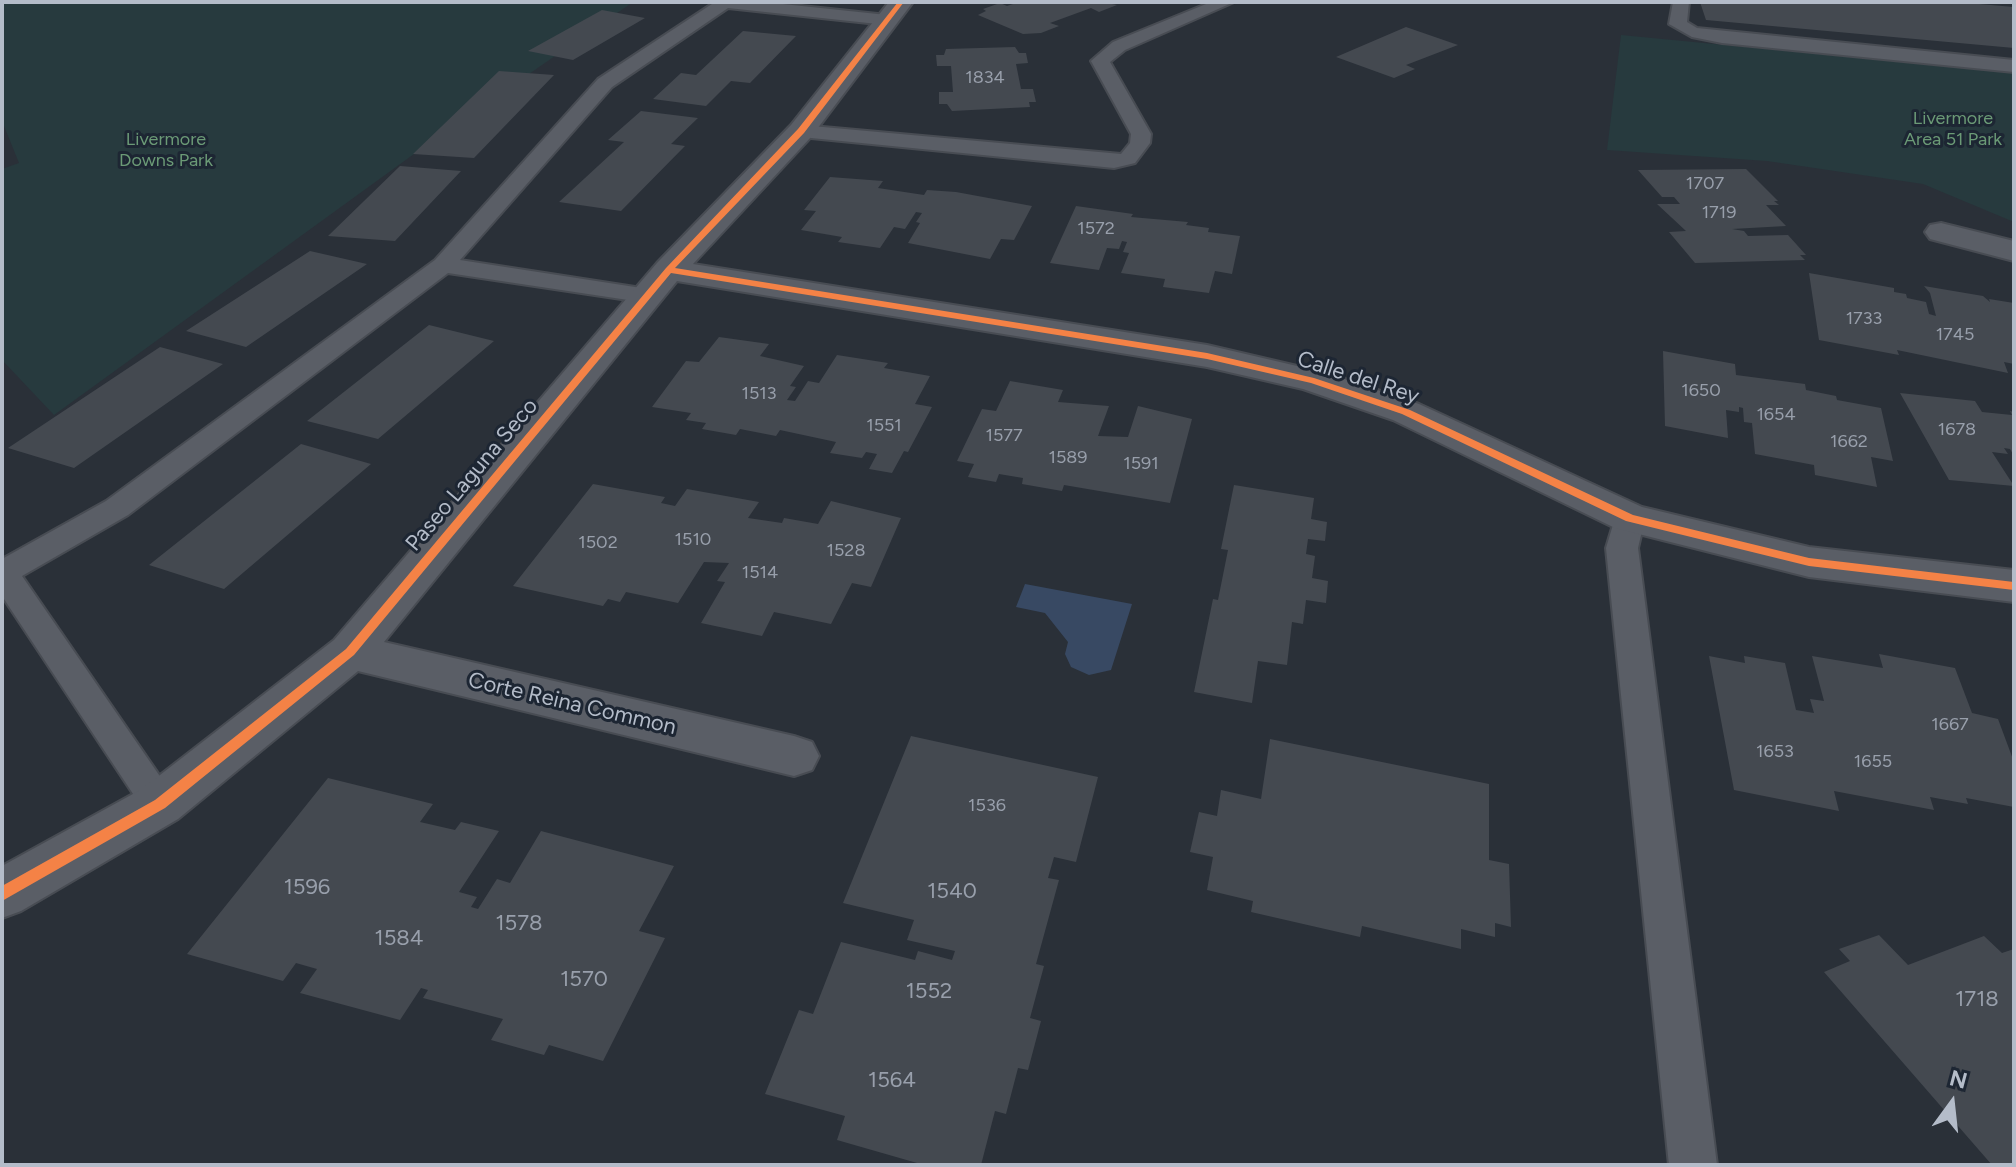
<!DOCTYPE html>
<style>
body{margin:0}
#map{position:relative;width:2016px;height:1167px;overflow:hidden;background:#2a3038;font-family:Figtree,sans-serif}
canvas{display:block}
.frame{position:absolute;inset:0;border:4px solid #b4bcc9;pointer-events:none}
.north{position:absolute;left:1912px;top:1063px;width:80px;height:80px;-webkit-text-stroke:6px #1d2633;paint-order:stroke;rotate:15deg;font-size:22px;font-weight:700;line-height:32px;text-align:center;color:#b4bcc9}
.north::after{content:'';display:block;margin:auto;width:28px;height:36px;background:#b4bcc9;clip-path:polygon(50% 0,100% 100%,50% 72%,0 100%)}
</style>
<div id="map">
<canvas width="2016" height="1167"></canvas>
<div class="frame"></div>
<div class="north">N</div>
</div>
<script>
const g = document.querySelector('canvas').getContext('2d');
g.lineJoin = 'round';
function fillPath(path, color) {
  g.fillStyle = color;
  g.fill(path, 'evenodd');
}
function shape(rows) {
  const path = new Path2D();
  for (const r of rows) {
    path.moveTo(r[0], r[1]);
    for (let i = 2; i < r.length; i += 2) path.lineTo(r[i], r[i + 1]);
  }
  return path;
}
function stroke(path, color, width, dash) {
  g.strokeStyle = color;
  g.lineWidth = width;
  g.lineCap = dash ? 'butt' : 'round';
  g.setLineDash(dash || []);
  g.stroke(path);
}
function write(font, color, halo, rows, align = 'center') {
  g.font = font + ' Figtree,sans-serif';
  g.lineWidth = 6;
  g.setLineDash([]);
  g.textBaseline = 'middle';
  g.strokeStyle = halo;
  g.fillStyle = color;
  for (const [text, x, y, turn = 0] of rows) {
    g.save();
    g.translate(x, y);
    g.rotate((+turn || 0) * Math.PI / 180);
    g.textAlign = isNaN(turn) ? turn : align;
    if (halo) g.strokeText(text, 0, 0);
    g.fillText(text, 0, 0);
    g.restore();
  }
}
fillPath(shape([
 [2,2,633,2,425,146,54,415,2,360,2,169,19,163,2,121],
 [1621,35,2014,73,2014,222,1923,184,1767,161,1607,150]
]), '#273a3e');
fillPath(shape([
 [1025,584,1132,604,1111,670,1089,675,1071,667,1065,654,1068,642,1045,613,1016,607]
]), '#384963');
fillPath(shape([
 [1019,2,1115,2,1112,4,1117,5,1099,12,1091,8,1050,23,1059,26,1041,33,1023,34,978,15,986,11,983,9,1000,3,1007,6],
 [1700,2,1956,2,2014,7,2014,48,1706,20],
 [602,10,645,18,573,60,528,51],
 [1406,27,1458,45,1406,65,1415,69,1394,78,1336,57],
 [743,31,796,36,750,83,731,81,706,106,653,99,681,73,696,75],
 [1015,47,1019,53,1026,53,1028,63,1016,64,1021,89,1033,89,1036,102,1029,102,1030,107,952,111,947,104,939,104,939,92,953,92,951,66,937,66,936,55,944,55,946,49],
 [499,71,554,75,474,158,413,154],
 [641,111,698,118,671,144,685,146,621,211,559,202,624,142,608,140],
 [400,166,461,171,395,241,328,236],
 [1746,169,1778,201,1774,201,1779,205,1766,205,1786,226,1732,229,1744,231,1748,236,1788,235,1806,255,1800,255,1805,260,1695,263,1669,232,1686,231,1657,204,1680,204,1674,197,1662,197,1638,170],
 [830,177,883,181,878,188,924,195,927,190,956,192,1032,206,1014,240,1001,239,990,259,908,243,920,223,916,222,922,213,916,212,905,229,894,227,880,248,838,242,842,237,801,230,816,211,804,210],
 [1076,206,1133,214,1131,217,1188,222,1186,225,1209,228,1208,232,1240,236,1232,274,1215,271,1209,293,1163,287,1165,279,1121,273,1129,253,1123,252,1127,242,1122,241,1119,249,1107,248,1099,270,1050,263],
 [310,251,367,264,246,347,186,331],
 [1809,273,1894,288,1894,292,1906,294,1907,298,1926,302,1929,314,1936,316,1930,293,1924,286,1983,296,1990,302,1989,299,2014,303,2014,364,2004,362,2008,373,1897,350,1899,355,1819,340],
 [429,325,494,341,378,439,307,421],
 [719,337,769,344,760,356,804,366,790,386,796,387,787,400,795,401,808,381,819,383,837,355,888,363,884,368,930,376,915,404,932,407,908,452,904,451,892,473,869,469,877,454,866,452,862,458,830,453,836,442,780,430,776,436,740,429,736,435,702,429,706,423,686,420,691,413,652,407,686,361,699,362],
 [160,347,223,364,74,468,8,448],
 [1663,351,1735,364,1736,375,1805,384,1806,390,1836,396,1837,400,1881,408,1893,461,1871,457,1877,487,1815,475,1814,465,1755,454,1752,423,1744,422,1743,408,1739,407,1739,412,1726,410,1728,438,1665,426],
 [1010,381,1063,390,1058,402,1109,406,1098,436,1128,437,1138,406,1192,419,1170,503,1064,485,1062,491,1022,484,1023,478,999,474,996,482,968,477,974,464,957,461,982,409,996,411],
 [1900,393,1975,401,1982,412,2012,415,2010,411,2014,412,2014,456,2010,449,2004,448,2008,454,1992,452,2014,486,1949,480],
 [301,444,371,464,224,589,149,565],
 [593,484,665,497,661,503,675,506,687,489,759,502,748,518,782,523,784,518,818,524,831,501,901,518,871,587,852,583,831,624,774,612,762,636,701,623,725,582,717,581,729,563,704,562,678,603,626,592,620,602,608,599,603,606,513,586],
 [1234,485,1314,498,1311,519,1327,522,1325,541,1308,539,1306,554,1315,556,1312,578,1328,581,1326,603,1306,600,1303,624,1292,622,1287,665,1258,661,1252,703,1194,692,1213,599,1218,600,1228,550,1221,549],
 [1879,654,1955,668,1972,713,1998,719,2014,762,2014,807,1966,798,1968,804,1930,797,1934,810,1834,791,1839,811,1734,790,1709,656,1745,663,1744,656,1785,663,1796,710,1814,713,1810,699,1824,701,1812,656,1883,668],
 [911,736,1098,777,1076,862,1054,857,1048,878,1059,880,1036,964,1044,966,1030,1018,1041,1021,1028,1070,1018,1068,1006,1114,995,1111,981,1165,924,1165,837,1140,845,1116,765,1094,799,1010,813,1014,841,942,915,960,918,951,952,960,955,951,907,940,914,920,843,903],
 [1270,739,1489,784,1489,860,1509,864,1511,927,1495,923,1495,937,1461,929,1461,949,1362,926,1360,937,1251,912,1253,901,1207,890,1213,857,1190,852,1199,812,1217,816,1221,790,1261,799],
 [328,778,433,804,420,822,455,830,461,822,499,831,459,892,477,897,471,907,478,909,497,879,510,883,541,831,674,866,639,931,665,938,603,1061,549,1045,544,1055,491,1040,503,1019,423,998,428,990,421,988,400,1020,300,993,317,969,296,963,283,981,187,954],
 [1879,935,1908,965,1984,936,2002,953,2014,949,2014,1165,1992,1165,1824,972,1850,961,1839,949]
]), '#444950');
const lane = shape([
 [715,2,764,2,887,15,896,20,887,25,728,8,612,87,460,260,648,289,660,296,657,301,648,303,448,273,128,515,22,576,179,804,173,815,160,820,147,815,2,596,2,559,106,501,435,260,598,79,715,2],
 [1211,2,1234,2,1125,50,1110,62,1151,134,1150,143,1135,163,1114,168,801,137,791,131,801,125,1121,154,1130,143,1131,134,1091,61,1113,42,1211,2],
 [1673,2,1689,2,1687,22,1697,28,2014,60,2014,72,1722,43,1692,37,1669,24,1673,2],
 [1630,508,1641,511,1645,518,1638,548,1717,1165,1669,1165,1606,548,1615,518,1619,511,1630,508]
]);
const street = shape([
 [889,2,913,2,811,137,693,264,1207,345,1327,373,1419,404,1642,507,1809,547,2014,570,2014,602,1809,577,1615,528,1393,420,1303,389,1207,367,677,281,384,642,794,736,812,742,819,756,812,770,794,776,358,671,178,819,21,911,2,918,2,866,142,789,334,640,657,263,791,125,889,2],
 [1941,223,2014,241,2014,261,1930,239,1925,232,1930,225,1941,223]
]);
stroke(lane, '#484c53', 4);
stroke(street, '#484c53', 4);
fillPath(lane, '#5a5e66');
fillPath(street, '#5a5e66');
fillPath(shape([
 [898,2,904,2,804,133,675,268,1207,353,1314,378,1410,410,1633,515,1809,558,2014,582,2014,590,1809,566,1626,521,1402,414,1311,383,1207,359,671,273,354,655,165,808,2,901,2,886,155,800,346,649,666,268,798,129,898,2]
]), '#f48246');
write('18px', '#989fab', null, [
 ["1834",985,78],
 ["1707",1705,184],
 ["1719",1719,213],
 ["1572",1096,229],
 ["1733",1864,319],
 ["1745",1955,335],
 ["1650",1701,391],
 ["1513",759,394],
 ["1654",1776,415],
 ["1551",884,426],
 ["1678",1957,430],
 ["1577",1004,436],
 ["1662",1849,442],
 ["1589",1068,458],
 ["1591",1141,464],
 ["1510",693,540],
 ["1502",598,543],
 ["1528",846,551],
 ["1514",760,573],
 ["1667",1950,725],
 ["1653",1775,752],
 ["1655",1873,762],
 ["1536",987,806]
]);
write('18px', '#6b9a76', '#1d2633', [
 ["Livermore",1953,119],
 ["Area 51 Park",1953,140],
 ["Livermore",166,140],
 ["Downs Park",166,161]
]);
write('22px', '#b4bcc9', '#1d2633', [
 ["Calle del Rey",1358,378,18],
 ["Paseo Laguna Seco",472,475,-50],
 ["Corte Reina Common",572,704,13]
]);
write('22px', '#989fab', null, [
 ["1596",307,888],
 ["1540",952,892],
 ["1578",519,924],
 ["1584",399,939],
 ["1570",584,980],
 ["1552",929,992],
 ["1718",1977,1000],
 ["1564",892,1081]
]);
</script>
